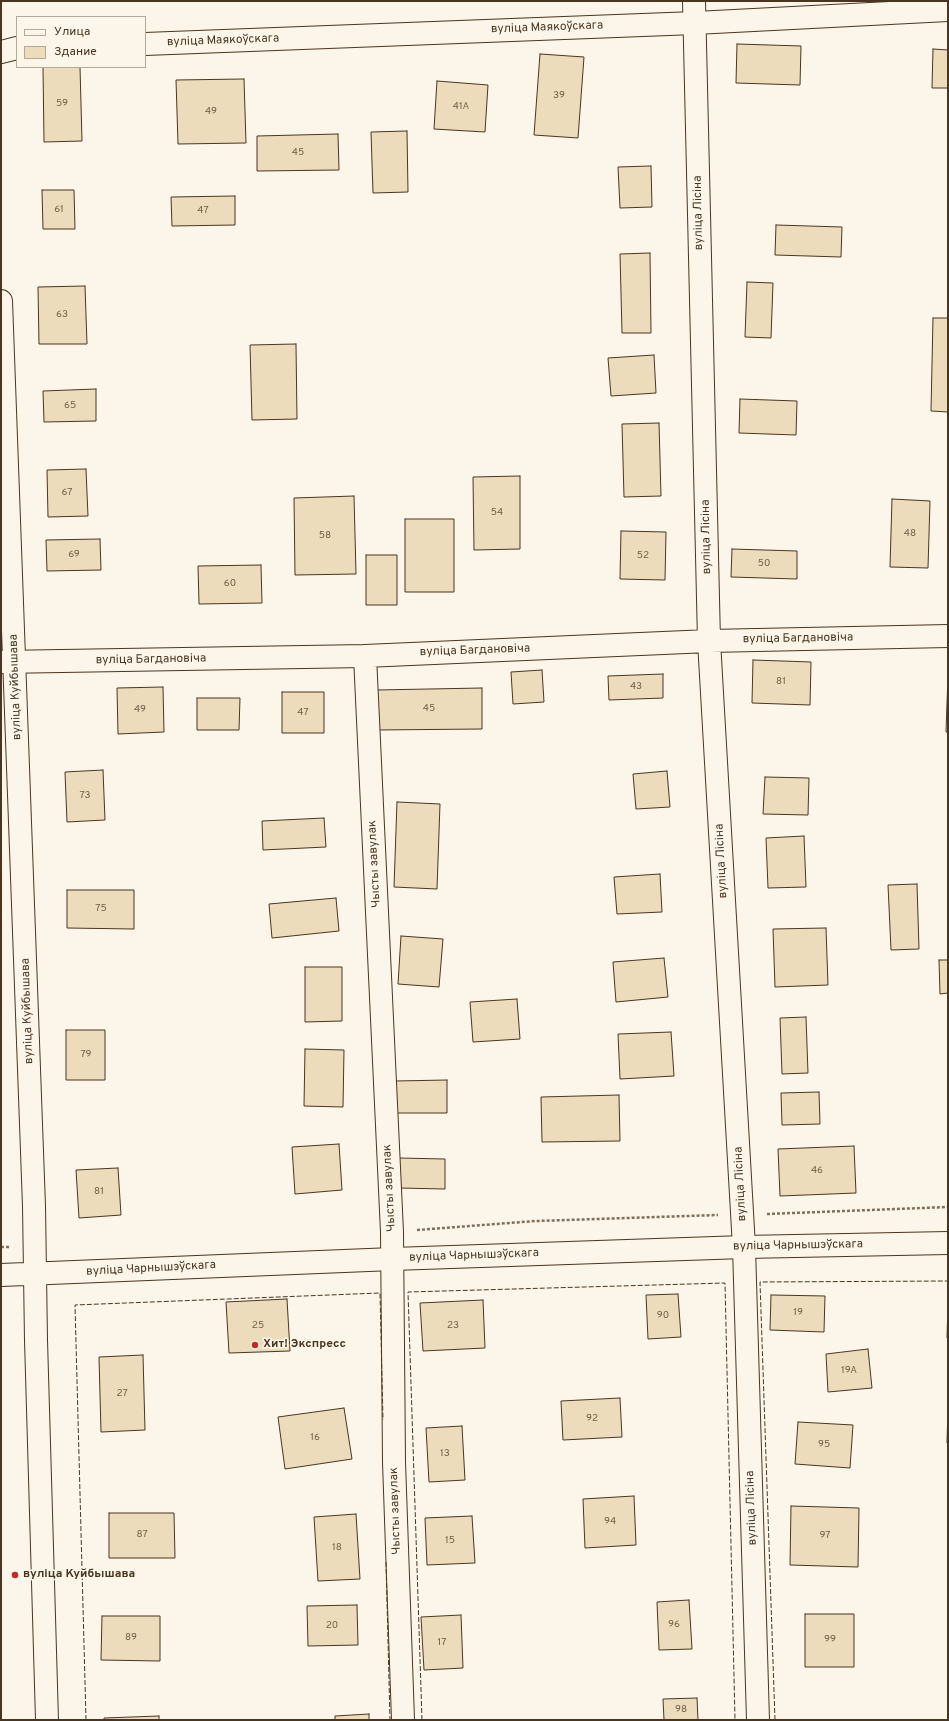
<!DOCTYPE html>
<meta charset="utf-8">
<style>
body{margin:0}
#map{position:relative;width:949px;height:1721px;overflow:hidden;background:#fbf6e9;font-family:Overpass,sans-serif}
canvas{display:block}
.frame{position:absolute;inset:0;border:2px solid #4a3520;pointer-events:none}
.legend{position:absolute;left:16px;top:16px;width:130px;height:52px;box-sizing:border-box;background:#fbf6e9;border:1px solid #b4a999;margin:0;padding:5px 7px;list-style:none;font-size:12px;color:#4a3520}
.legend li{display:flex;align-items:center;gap:8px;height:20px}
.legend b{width:20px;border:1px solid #b4a999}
</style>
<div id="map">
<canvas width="949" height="1721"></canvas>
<div class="frame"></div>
<ul class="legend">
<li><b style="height:5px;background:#fbf6e9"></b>Улица</li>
<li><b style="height:11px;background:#ecdcbc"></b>Здание</li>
</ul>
</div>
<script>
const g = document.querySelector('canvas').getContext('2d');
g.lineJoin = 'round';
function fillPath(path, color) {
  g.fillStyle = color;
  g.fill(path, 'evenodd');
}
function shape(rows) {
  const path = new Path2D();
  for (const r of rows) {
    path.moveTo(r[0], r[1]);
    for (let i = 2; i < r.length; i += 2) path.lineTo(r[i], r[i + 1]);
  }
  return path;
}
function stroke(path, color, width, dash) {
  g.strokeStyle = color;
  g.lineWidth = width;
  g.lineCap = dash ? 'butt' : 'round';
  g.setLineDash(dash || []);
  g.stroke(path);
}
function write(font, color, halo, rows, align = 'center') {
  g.font = font + ' Overpass,sans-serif';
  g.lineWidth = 3;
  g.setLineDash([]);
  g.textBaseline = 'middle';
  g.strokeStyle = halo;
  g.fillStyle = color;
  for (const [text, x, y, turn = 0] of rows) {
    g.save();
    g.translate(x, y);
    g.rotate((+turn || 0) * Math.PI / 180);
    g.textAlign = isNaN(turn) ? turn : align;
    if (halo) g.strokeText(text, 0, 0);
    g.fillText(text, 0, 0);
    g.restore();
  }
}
const building = shape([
 [737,44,801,46,800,85,736,83,737,44],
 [933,49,948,50,948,88,932,88,933,49],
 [540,54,584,57,578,138,534,135,540,54],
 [43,67,80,67,82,141,44,142,43,67],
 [244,79,246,143,178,144,176,80,244,79],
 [437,81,488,85,485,132,434,129,437,81],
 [407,131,408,192,373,193,371,132,407,131],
 [338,134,339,170,257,171,257,136,338,134],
 [651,166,652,207,620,208,618,167,651,166],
 [42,190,74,190,75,229,43,229,42,190],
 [235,196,235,225,172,226,171,197,235,196],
 [776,225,842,227,841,257,775,255,776,225],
 [650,253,651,333,622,333,620,254,650,253],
 [747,282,773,283,771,338,745,337,747,282],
 [85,286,87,344,39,344,38,287,85,286],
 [933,318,948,318,948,412,931,411,933,318],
 [296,344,297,419,252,420,250,345,296,344],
 [654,355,656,393,611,396,608,358,654,355],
 [96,389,96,421,44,422,43,391,96,389],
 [740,399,797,401,796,435,739,433,740,399],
 [659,423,661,496,624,497,622,424,659,423],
 [86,469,88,516,48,517,47,470,86,469],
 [520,476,520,549,474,550,473,477,520,476],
 [354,496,356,574,295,575,294,498,354,496],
 [892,499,930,501,928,568,890,567,892,499],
 [405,519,454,519,454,592,405,592,405,519],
 [621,531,666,532,665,580,620,579,621,531],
 [100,539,101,570,47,571,46,540,100,539],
 [732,549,797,551,797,579,731,577,732,549],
 [366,555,397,555,397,605,366,605,366,555],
 [261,565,262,603,199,604,198,566,261,565],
 [753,660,811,662,810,705,752,703,753,660],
 [542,670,544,702,513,704,511,672,542,670],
 [663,674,663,698,609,700,608,676,663,674],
 [948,675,948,732,946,732,948,675],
 [163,687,164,732,118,734,117,688,163,687],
 [482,688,482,729,376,730,376,690,482,688],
 [282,692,324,692,324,733,282,733,282,692],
 [197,698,240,698,239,730,197,730,197,698],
 [103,770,105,820,67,822,65,772,103,770],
 [667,771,670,807,636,809,633,774,667,771],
 [765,777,809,778,808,815,763,814,765,777],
 [397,802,440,804,437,889,394,887,397,802],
 [324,818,326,847,263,850,262,821,324,818],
 [804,836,806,887,768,888,766,838,804,836],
 [660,874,662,912,617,914,614,877,660,874],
 [917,884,919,949,891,950,888,885,917,884],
 [67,890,134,890,134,929,67,928,67,890],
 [336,898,339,931,272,938,269,904,336,898],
 [826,928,828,985,775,987,773,929,826,928],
 [401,936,443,939,439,987,398,984,401,936],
 [664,958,668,997,616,1002,613,962,664,958],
 [939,960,948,960,948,993,940,994,939,960],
 [305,967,342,967,342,1021,305,1022,305,967],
 [517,999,520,1039,473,1042,470,1002,517,999],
 [806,1017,808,1073,782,1074,780,1018,806,1017],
 [66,1030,105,1030,105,1080,66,1080,66,1030],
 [671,1032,674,1076,620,1079,618,1034,671,1032],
 [305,1049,344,1050,343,1107,304,1106,305,1049],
 [447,1080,447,1113,396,1113,395,1081,447,1080],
 [819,1092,820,1124,782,1125,781,1093,819,1092],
 [619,1095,620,1141,542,1142,541,1097,619,1095],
 [339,1144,342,1190,295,1194,292,1147,339,1144],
 [854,1146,856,1193,780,1196,778,1149,854,1146],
 [399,1158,445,1159,445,1189,399,1188,399,1158],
 [118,1168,121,1215,79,1218,76,1170,118,1168],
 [678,1294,681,1337,648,1339,646,1295,678,1294],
 [771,1295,825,1296,824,1332,770,1330,771,1295],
 [287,1299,290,1351,229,1353,226,1302,287,1299],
 [483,1300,485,1348,423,1351,420,1303,483,1300],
 [948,1302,948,1338,947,1338,948,1302],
 [868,1349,872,1388,828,1392,826,1354,868,1349],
 [143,1355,145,1430,101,1432,99,1357,143,1355],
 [620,1398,622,1437,563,1440,561,1401,620,1398],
 [948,1406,948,1443,947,1443,948,1406],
 [344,1408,352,1459,285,1469,278,1417,344,1408],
 [798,1422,853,1425,850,1468,795,1464,798,1422],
 [462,1426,465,1480,429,1482,426,1428,462,1426],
 [634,1496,636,1545,585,1548,583,1499,634,1496],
 [791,1506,859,1508,858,1567,790,1565,791,1506],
 [109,1513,174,1513,175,1558,109,1558,109,1513],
 [356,1514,360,1579,318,1581,314,1517,356,1514],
 [472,1516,475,1563,427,1565,425,1518,472,1516],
 [689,1600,692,1649,659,1650,657,1602,689,1600],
 [357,1605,358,1645,308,1646,307,1606,357,1605],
 [805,1614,854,1614,854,1667,805,1667,805,1614],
 [461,1615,463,1668,424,1670,421,1617,461,1615],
 [102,1616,160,1616,160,1661,101,1660,102,1616],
 [697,1698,698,1720,664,1720,663,1699,697,1698],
 [369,1714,369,1720,335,1720,335,1716,369,1714],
 [159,1716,159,1720,104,1720,104,1718,159,1716]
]);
fillPath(building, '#ecdcbc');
stroke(building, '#4a3520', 1);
const street = shape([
 [694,1,709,641,744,1247,758,1720],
 [145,44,695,23,948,10],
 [1,52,17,48],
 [365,656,392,1232,394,1462,403,1720],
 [1,662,365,656,709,641,948,636]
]);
const secondary = shape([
 [1,301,34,1206,36,1340,47,1720],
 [1,1275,393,1259,744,1247,948,1243]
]);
stroke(street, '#4a3520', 24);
stroke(secondary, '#4a3520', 24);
stroke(shape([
 [767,1214,948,1207],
 [417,1230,536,1221,718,1215],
 [1,1247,10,1247]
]), '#7f6f5c', 2.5, [3, 2]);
stroke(street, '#fbf6e9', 22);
stroke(secondary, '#fbf6e9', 22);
stroke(shape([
 [386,1562,390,1720],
 [86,1720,75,1305,380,1293,383,1420],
 [422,1720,408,1292,725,1283,735,1720],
 [775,1720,760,1282,948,1281]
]), '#4a3520', 1, [5, 2]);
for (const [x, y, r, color] of [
 [255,1345,4,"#c62828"],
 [15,1575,4,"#c62828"]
]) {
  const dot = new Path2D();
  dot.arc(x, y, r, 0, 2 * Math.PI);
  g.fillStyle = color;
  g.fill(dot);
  stroke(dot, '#fbf6e9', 1.5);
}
write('10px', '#725f47', null, [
 ["39",559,96],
 ["59",62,104],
 ["41А",461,107],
 ["49",211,112],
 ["45",298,153],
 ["61",59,210],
 ["47",203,211],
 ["63",62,315],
 ["65",70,406],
 ["67",67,493],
 ["54",497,513],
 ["48",910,534],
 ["58",325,536],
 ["69",74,555],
 ["52",643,556],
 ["50",764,564],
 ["60",230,584],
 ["81",781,682],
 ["43",636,687],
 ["45",429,709],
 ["49",140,710],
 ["47",303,713],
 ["73",85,796],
 ["75",101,909],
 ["79",86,1055],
 ["46",817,1171],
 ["81",99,1192],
 ["19",798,1313],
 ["90",663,1316],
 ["25",258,1326],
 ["23",453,1326],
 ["19А",849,1371],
 ["27",122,1394],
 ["92",592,1419],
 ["16",315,1438],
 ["95",824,1445],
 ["13",445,1454],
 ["94",610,1522],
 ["87",142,1535],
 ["97",825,1536],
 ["15",450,1541],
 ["18",337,1548],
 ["96",674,1625],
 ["20",332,1626],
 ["89",131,1638],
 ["99",830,1640],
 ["17",442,1643],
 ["98",681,1710]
]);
write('12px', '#4a3520', '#fbf6e9', [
 ["вуліца Маякоўскага",547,28,-2],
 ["вуліца Маякоўскага",223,41,-2],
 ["вуліца Лісіна",699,213,-91],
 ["вуліца Лісіна",707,537,-91],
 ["вуліца Багдановіча",798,639,-1],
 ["вуліца Багдановіча",475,651,-2],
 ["вуліца Багдановіча",151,660,-1],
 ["вуліца Куйбышава",16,687,-92],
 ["вуліца Лісіна",722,861,-93],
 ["Чысты завулак",375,864,-93],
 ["вуліца Куйбышава",28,1011,-92],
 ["вуліца Лісіна",741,1184,-93],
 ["Чысты завулак",390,1188,-93],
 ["вуліца Чарнышэўскага",798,1246,-1],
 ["вуліца Чарнышэўскага",474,1256,-2],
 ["вуліца Чарнышэўскага",151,1269,-3],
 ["вуліца Лісіна",752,1508,-92],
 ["Чысты завулак",396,1511,-92]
]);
write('bold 12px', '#4a3520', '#fbf6e9', [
 ["Хит! Экспресс",263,1345],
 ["вуліца Куйбышава",23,1575]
], 'left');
</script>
